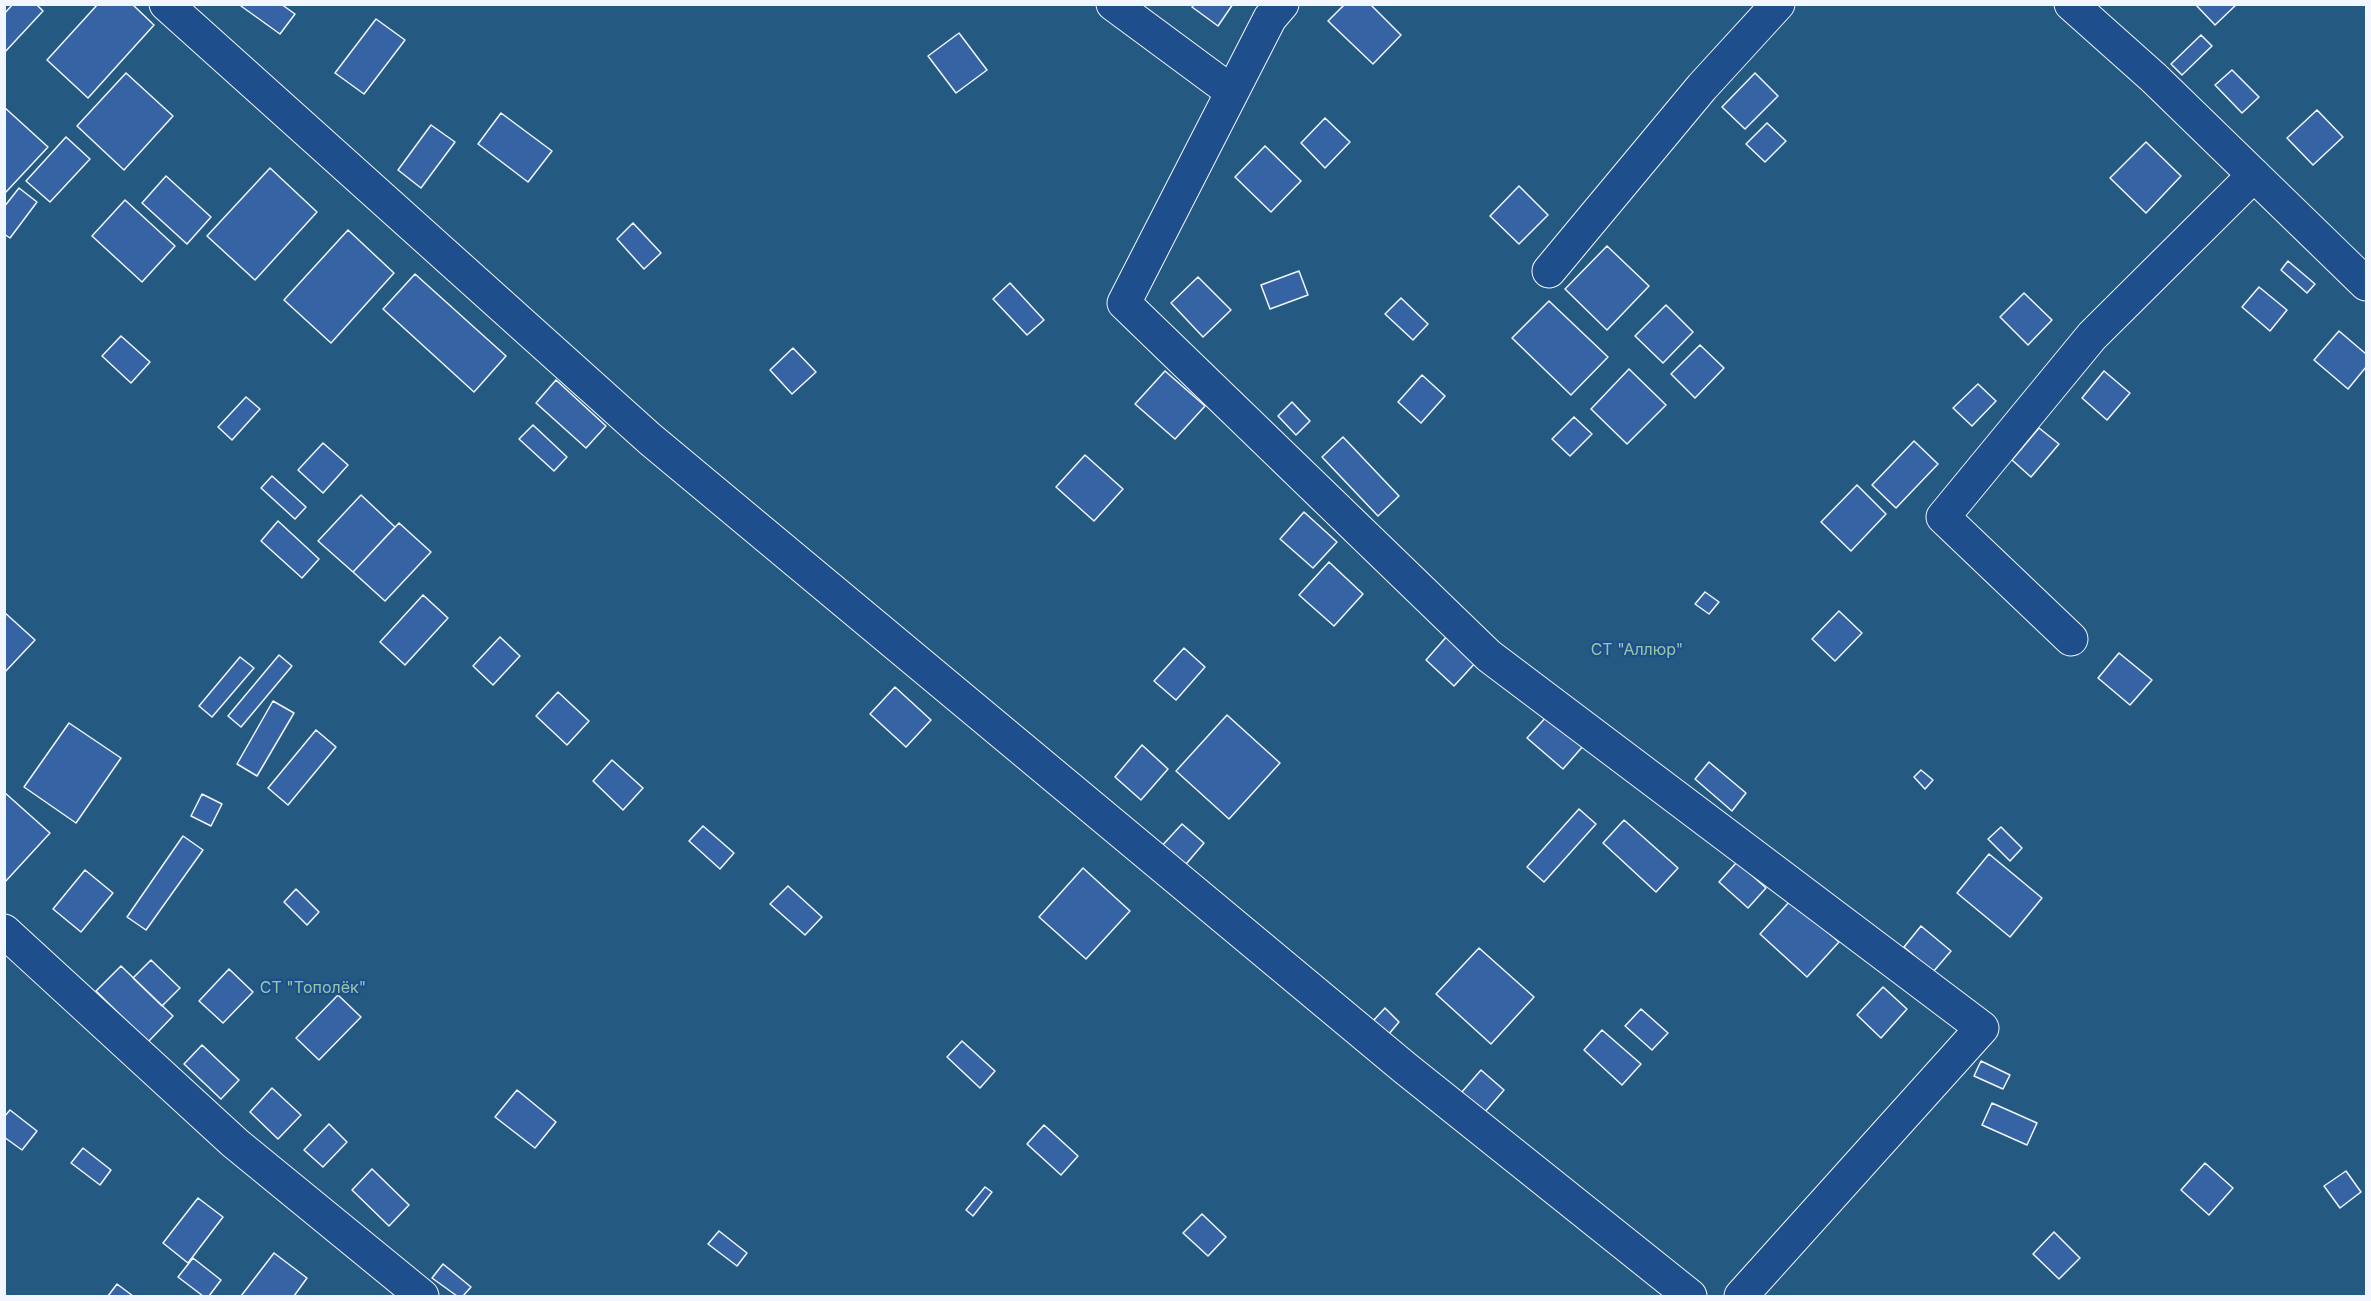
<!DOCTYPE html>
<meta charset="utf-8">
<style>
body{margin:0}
#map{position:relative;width:2371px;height:1301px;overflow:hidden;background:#1f4e8c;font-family:Inter,sans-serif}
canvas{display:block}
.frame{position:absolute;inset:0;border:6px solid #f2f6ff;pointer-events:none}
</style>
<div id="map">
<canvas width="2371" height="1301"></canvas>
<div class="frame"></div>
</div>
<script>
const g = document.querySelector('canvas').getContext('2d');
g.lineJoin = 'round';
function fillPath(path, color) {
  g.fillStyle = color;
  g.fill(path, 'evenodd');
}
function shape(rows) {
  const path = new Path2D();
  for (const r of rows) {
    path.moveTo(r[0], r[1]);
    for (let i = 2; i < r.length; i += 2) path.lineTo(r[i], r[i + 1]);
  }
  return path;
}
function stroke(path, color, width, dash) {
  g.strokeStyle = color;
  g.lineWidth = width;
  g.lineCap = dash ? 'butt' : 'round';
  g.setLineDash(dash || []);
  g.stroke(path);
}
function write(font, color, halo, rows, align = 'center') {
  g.font = font + ' Inter,sans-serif';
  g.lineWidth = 4.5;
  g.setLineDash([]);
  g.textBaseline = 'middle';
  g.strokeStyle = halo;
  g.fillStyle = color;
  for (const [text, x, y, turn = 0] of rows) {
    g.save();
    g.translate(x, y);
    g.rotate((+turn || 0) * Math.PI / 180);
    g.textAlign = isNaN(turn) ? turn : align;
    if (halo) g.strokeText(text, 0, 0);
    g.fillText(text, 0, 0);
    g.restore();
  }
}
const green = shape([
 [5,5,2366,5,2366,1296,5,1296,5,5]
]);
fillPath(green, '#245a82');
stroke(green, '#a8bbd7', 1.5);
const building = shape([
 [13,4,36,4,43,11,4,53,4,14,13,4],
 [98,4,132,4,154,25,88,98,47,60,98,4],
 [243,4,281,4,295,14,280,34,241,6,243,4],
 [1194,4,1233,4,1218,26,1192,7,1194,4],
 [1345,4,1370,4,1401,35,1373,64,1328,21,1345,4],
 [2195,4,2237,4,2215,25,2195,4],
 [376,19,405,40,364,94,335,73,376,19],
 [959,33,987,70,956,93,928,56,959,33],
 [2201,35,2212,46,2182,75,2171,64,2201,35],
 [2232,70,2259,97,2242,113,2215,85,2232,70],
 [126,73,173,116,124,170,77,126,126,73],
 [1755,73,1778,96,1745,129,1722,107,1755,73],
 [4,107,48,147,6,192,4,190,4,107],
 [2317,110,2343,137,2313,165,2287,138,2317,110],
 [501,113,552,151,528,182,478,144,501,113],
 [1325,118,1350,142,1325,168,1301,143,1325,118],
 [1767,123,1786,141,1765,162,1746,144,1767,123],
 [431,125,455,142,421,188,398,170,431,125],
 [66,137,90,159,50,202,26,181,66,137],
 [2146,142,2181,176,2146,213,2110,178,2146,142],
 [1265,146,1301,181,1271,212,1235,177,1265,146],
 [270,168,317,212,255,280,207,236,270,168],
 [166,176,211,217,187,244,142,203,166,176],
 [1519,186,1548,215,1519,244,1490,216,1519,186],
 [19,188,37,202,10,238,4,234,4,207,19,188],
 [125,200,175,246,142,282,92,236,125,200],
 [633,223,661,253,644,269,617,239,633,223],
 [348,230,394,273,331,343,284,300,348,230],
 [1607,246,1649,286,1607,330,1565,289,1607,246],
 [2288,261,2315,284,2307,293,2281,270,2288,261],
 [1299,271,1308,295,1270,309,1261,285,1299,271],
 [415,274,506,356,474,392,383,309,415,274],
 [1198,277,1231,310,1203,337,1171,303,1198,277],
 [1010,283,1044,320,1027,335,993,299,1010,283],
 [2259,287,2287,310,2270,331,2242,307,2259,287],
 [2024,293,2052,320,2028,345,2000,317,2024,293],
 [1401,298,1428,324,1413,340,1385,314,1401,298],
 [1549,301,1608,357,1571,395,1512,338,1549,301],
 [1666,305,1693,332,1663,363,1635,336,1666,305],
 [2339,331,2366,354,2366,367,2348,389,2314,360,2339,331],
 [121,336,150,362,131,383,102,356,121,336],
 [1700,345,1724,368,1695,398,1671,374,1700,345],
 [793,348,816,372,792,394,770,370,793,348],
 [1629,369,1666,405,1627,444,1591,409,1629,369],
 [1165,371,1205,406,1175,439,1135,404,1165,371],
 [2104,371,2130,393,2107,420,2082,398,2104,371],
 [1422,375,1445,396,1421,423,1398,402,1422,375],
 [556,380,606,426,586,448,536,403,556,380],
 [1978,384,1996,401,1972,426,1953,408,1978,384],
 [246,397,260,409,232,440,218,427,246,397],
 [1292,402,1310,421,1296,435,1278,416,1292,402],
 [1574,417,1592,434,1570,456,1552,439,1574,417],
 [533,425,567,457,554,471,519,439,533,425],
 [2039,428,2059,444,2031,477,2012,460,2039,428],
 [1343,437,1399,496,1378,516,1322,457,1343,437],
 [1914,441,1938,464,1896,508,1872,485,1914,441],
 [323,443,348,465,323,493,298,470,323,443],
 [1085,455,1123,489,1094,521,1056,487,1085,455],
 [272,476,306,507,295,519,261,488,272,476],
 [1857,485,1886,514,1851,551,1821,522,1857,485],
 [361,495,395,527,353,572,318,541,361,495],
 [1304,512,1337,542,1313,568,1280,539,1304,512],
 [278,521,319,559,302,578,261,541,278,521],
 [399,523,431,552,385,601,353,572,399,523],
 [1329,562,1363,594,1334,626,1299,595,1329,562],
 [1705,592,1719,602,1709,614,1695,604,1705,592],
 [423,595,448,618,405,665,380,642,423,595],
 [1839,611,1862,633,1835,661,1812,639,1839,611],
 [4,612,35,640,4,673,4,612],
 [1448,635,1477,661,1454,686,1426,660,1448,635],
 [500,637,520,656,493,685,473,666,500,637],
 [1184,648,1205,667,1176,700,1154,681,1184,648],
 [2119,653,2152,680,2130,705,2098,678,2119,653],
 [279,655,292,666,241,727,228,716,279,655],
 [240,657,254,668,212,717,199,706,240,657],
 [895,687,931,720,906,747,870,714,895,687],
 [558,692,589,721,567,745,536,716,558,692],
 [273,701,294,713,257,776,237,764,273,701],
 [1549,714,1584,745,1563,769,1527,738,1549,714],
 [1227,715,1280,763,1229,819,1176,771,1227,715],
 [69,723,121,758,76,823,24,787,69,723],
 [316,730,336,747,288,805,268,788,316,730],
 [1142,745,1168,769,1141,800,1115,777,1142,745],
 [612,760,643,788,623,810,593,781,612,760],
 [1709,762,1746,793,1732,811,1695,779,1709,762],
 [1921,770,1933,780,1925,789,1914,777,1921,770],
 [4,792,50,833,4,883,4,792],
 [202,794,222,804,211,826,191,816,202,794],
 [1579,809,1596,824,1544,882,1527,867,1579,809],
 [1624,820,1678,868,1656,892,1603,843,1624,820],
 [1182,824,1204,843,1181,870,1159,849,1182,824],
 [703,826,734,853,720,869,689,841,703,826],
 [2001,827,2022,848,2010,861,1988,839,2001,827],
 [183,836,203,850,146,930,127,917,183,836],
 [1989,854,2042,898,2010,937,1957,893,1989,854],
 [1737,862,1766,888,1748,908,1719,882,1737,862],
 [1083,868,1130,911,1086,959,1039,917,1083,868],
 [85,870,113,893,81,932,53,909,85,870],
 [788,886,822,917,805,935,770,904,788,886],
 [296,889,319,912,307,925,284,902,296,889],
 [1791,900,1839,942,1807,977,1760,934,1791,900],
 [1921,926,1951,951,1933,972,1904,947,1921,926],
 [1479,948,1534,997,1491,1044,1436,994,1479,948],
 [151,960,180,988,162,1006,133,978,151,960],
 [121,966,173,1016,148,1042,96,991,121,966],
 [229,969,253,992,223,1023,199,1001,229,969],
 [1883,987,1907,1009,1881,1038,1857,1015,1883,987],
 [338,995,361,1017,319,1060,296,1038,338,995],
 [1385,1008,1399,1022,1388,1035,1372,1022,1385,1008],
 [1641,1009,1668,1033,1652,1050,1625,1026,1641,1009],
 [1602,1030,1641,1064,1622,1085,1584,1050,1602,1030],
 [962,1041,995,1071,980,1088,947,1057,962,1041],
 [202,1045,239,1080,221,1099,184,1064,202,1045],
 [1981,1061,2010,1075,2003,1089,1974,1076,1981,1061],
 [1481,1070,1504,1090,1484,1113,1461,1093,1481,1070],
 [272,1088,301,1115,278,1139,250,1112,272,1088],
 [517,1090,556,1122,535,1148,495,1117,517,1090],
 [1992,1103,2037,1123,2027,1145,1982,1125,1992,1103],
 [10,1110,37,1131,22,1150,4,1137,4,1117,10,1110],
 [329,1124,347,1142,323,1167,304,1150,329,1124],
 [1044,1125,1078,1156,1061,1175,1027,1144,1044,1125],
 [83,1148,111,1170,100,1185,71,1163,83,1148],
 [2205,1163,2233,1188,2209,1215,2181,1190,2205,1163],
 [372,1169,409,1205,389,1226,352,1190,372,1169],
 [2346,1171,2361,1192,2340,1208,2324,1186,2346,1171],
 [985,1187,992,1192,973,1216,966,1210,985,1187],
 [198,1198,223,1217,188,1263,163,1243,198,1198],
 [1202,1214,1226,1237,1208,1256,1183,1233,1202,1214],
 [719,1231,747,1253,737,1266,708,1244,719,1231],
 [2054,1232,2080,1258,2059,1279,2033,1254,2054,1232],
 [274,1253,307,1278,294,1296,241,1296,274,1253],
 [193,1258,221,1280,209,1296,203,1296,178,1277,193,1258],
 [443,1264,471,1287,463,1296,457,1296,432,1278,443,1264],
 [117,1284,133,1296,108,1296,117,1284]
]);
fillPath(building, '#3563a3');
stroke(building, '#f2f6ff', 1.5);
const minor = shape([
 [166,4,650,439,1405,1068,1690,1296],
 [1113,4,1232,92],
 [1282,4,1270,18,1124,303,1489,656,1982,1028,1741,1296],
 [2071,4,2154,78,2366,284],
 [1549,271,1702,87,1778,4],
 [2071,639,1943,517,2092,336,2254,175],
 [4,931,235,1143,422,1296]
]);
stroke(minor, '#f2f6ff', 35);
stroke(minor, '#1f4e8c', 33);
write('16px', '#97c8a6', '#1f4e8c', [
 ["СТ \"Аллюр\"",1637,650],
 ["СТ \"Тополёк\"",313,988]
]);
</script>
